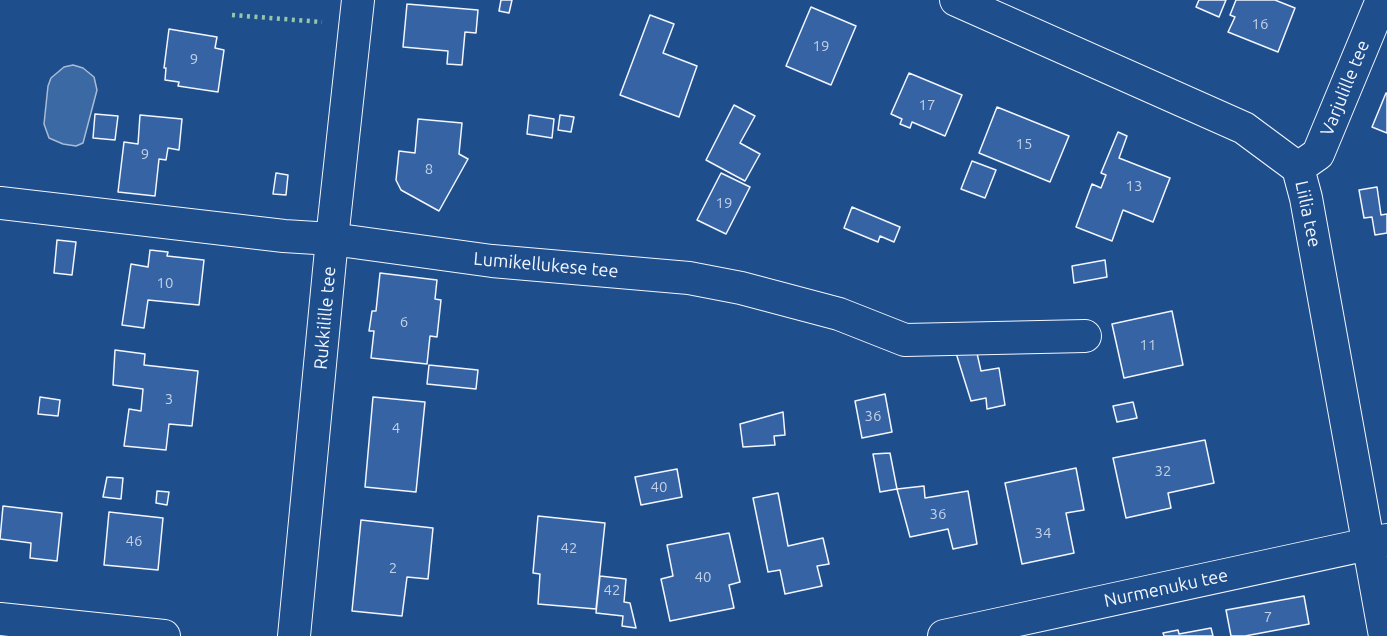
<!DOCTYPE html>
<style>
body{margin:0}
canvas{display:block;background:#1f4e8c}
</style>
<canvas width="1387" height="636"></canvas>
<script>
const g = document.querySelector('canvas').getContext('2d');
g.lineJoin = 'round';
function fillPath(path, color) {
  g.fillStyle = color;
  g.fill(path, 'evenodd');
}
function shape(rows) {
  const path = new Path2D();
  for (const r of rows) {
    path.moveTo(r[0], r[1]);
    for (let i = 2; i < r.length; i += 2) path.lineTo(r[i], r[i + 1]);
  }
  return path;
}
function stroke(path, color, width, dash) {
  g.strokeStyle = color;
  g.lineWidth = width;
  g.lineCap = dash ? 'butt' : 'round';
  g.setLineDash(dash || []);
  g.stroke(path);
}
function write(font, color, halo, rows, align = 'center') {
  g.font = font + ' Ubuntu,sans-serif';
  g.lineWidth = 4.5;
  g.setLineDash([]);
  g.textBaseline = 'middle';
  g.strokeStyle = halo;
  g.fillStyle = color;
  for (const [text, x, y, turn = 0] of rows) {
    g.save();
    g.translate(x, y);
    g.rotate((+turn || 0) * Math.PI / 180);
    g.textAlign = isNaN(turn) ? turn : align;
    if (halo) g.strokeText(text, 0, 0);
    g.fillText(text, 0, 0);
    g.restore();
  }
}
const water = shape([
 [73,65,83,68,94,77,97,90,83,143,76,146,63,144,49,138,44,124,48,86,51,78,64,67,73,65]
]);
fillPath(water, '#3b69a3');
stroke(water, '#a8bbd7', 1.5);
const building = shape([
 [501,0,512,0,509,13,499,11,501,0],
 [1199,0,1226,0,1219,17,1196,7,1199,0],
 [1236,0,1275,0,1295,8,1278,52,1228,32,1235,17,1230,15,1236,0],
 [407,4,478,10,476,33,465,32,462,65,447,64,448,51,403,47,407,4],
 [811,7,856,26,831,85,786,66,811,7],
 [650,15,674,24,663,53,697,66,679,117,620,95,650,15],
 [169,29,217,37,215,48,224,50,218,92,178,86,179,82,165,80,166,68,164,68,169,29],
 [909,73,962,95,945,136,912,122,910,128,900,124,902,119,891,114,909,73],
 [1386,93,1387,93,1387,133,1372,127,1386,93],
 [734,105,755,116,740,143,760,154,745,181,706,160,734,105],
 [997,107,1069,136,1050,182,979,153,997,107],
 [95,114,118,116,115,140,93,138,95,114],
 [140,115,182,119,179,150,168,148,166,160,159,159,155,196,118,192,124,142,138,144,140,115],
 [529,115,554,119,552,138,527,134,529,115],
 [560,115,574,117,571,132,558,130,560,115],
 [418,119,462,123,459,154,468,159,439,211,401,190,396,180,399,151,415,153,418,119],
 [1118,132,1127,136,1119,158,1170,178,1153,222,1123,210,1112,241,1076,227,1092,184,1101,188,1106,175,1101,173,1118,132],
 [972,161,996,170,985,198,961,189,972,161],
 [276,173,288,175,286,195,273,194,276,173],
 [721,173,750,187,726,234,697,220,721,173],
 [1377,187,1381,215,1387,214,1387,233,1375,235,1372,217,1364,218,1359,190,1377,187],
 [852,207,900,227,894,242,880,236,878,242,844,228,852,207],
 [57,240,76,242,72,275,54,273,57,240],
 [150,250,168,252,167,256,204,260,199,305,148,300,144,328,122,325,131,264,148,267,150,250],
 [1105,260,1107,277,1074,283,1072,266,1105,260],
 [380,273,437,280,435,299,441,300,437,337,430,336,427,364,371,358,374,331,369,331,372,311,376,311,380,273],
 [1172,311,1183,365,1124,378,1112,324,1172,311],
 [976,349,981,371,999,368,1005,405,987,409,986,398,971,401,956,353,976,349],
 [115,350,145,354,144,365,198,371,192,426,169,424,166,450,124,446,129,409,141,411,143,389,113,385,115,350],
 [429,365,478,370,476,389,427,384,429,365],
 [885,394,892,432,862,438,855,401,885,394],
 [40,397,60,400,58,416,38,414,40,397],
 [373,397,425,402,416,492,365,487,373,397],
 [1133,402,1137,418,1117,422,1113,406,1133,402],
 [783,412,785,435,774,436,775,445,743,447,740,424,783,412],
 [1205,440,1214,483,1168,493,1171,508,1126,518,1113,458,1205,440],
 [890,453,897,489,880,492,873,454,890,453],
 [1076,468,1084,510,1066,513,1074,553,1022,564,1005,483,1076,468],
 [677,469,682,497,641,505,635,477,677,469],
 [107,477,123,478,121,499,103,497,107,477],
 [924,486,925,498,968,491,977,544,953,549,948,529,910,537,897,489,924,486],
 [157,491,169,492,167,505,156,503,157,491],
 [778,493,788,546,823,538,829,564,817,566,822,586,785,594,780,570,768,572,753,498,778,493],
 [3,506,62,513,57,561,30,558,31,543,0,539,3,506],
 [109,512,163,518,158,570,104,565,109,512],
 [538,516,605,523,596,609,538,604,540,574,533,573,538,516],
 [361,520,433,528,428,579,407,577,402,616,352,611,361,520],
 [729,533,740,582,729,585,734,608,670,621,661,579,673,576,667,545,729,533],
 [600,576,626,579,624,602,630,603,636,628,622,626,623,616,596,613,600,576],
 [1304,596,1309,624,1245,636,1231,636,1226,610,1304,596],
 [1211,628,1213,636,1164,636,1163,633,1178,630,1179,634,1211,628]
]);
fillPath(building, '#3563a3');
stroke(building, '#f2f6ff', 1.5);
const street = shape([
 [956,0,1244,128,1298,168,1306,198,1385,636],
 [1298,168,1318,154,1382,0],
 [0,203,284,236,332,239,492,261,689,278,741,288,839,314,905,340,1085,336],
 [0,619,164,636],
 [294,636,332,239,358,0],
 [944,636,1387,540]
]);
stroke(street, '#f2f6ff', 34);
stroke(street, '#1f4e8c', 32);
stroke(shape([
 [232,15,322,22]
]), '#97c8a6', 4.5, [3, 4.5]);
write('15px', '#c3d1e8', null, [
 ["16",1260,24],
 ["19",821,46],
 ["9",194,59],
 ["17",927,105],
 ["15",1024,144],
 ["9",145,154],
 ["8",429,169],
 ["13",1134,186],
 ["19",724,203],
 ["10",165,283],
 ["6",404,322],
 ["11",1148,345],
 ["3",169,399],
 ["36",873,416],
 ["4",396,428],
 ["32",1163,471],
 ["40",659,487],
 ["36",938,514],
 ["34",1043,533],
 ["46",134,541],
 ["42",569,548],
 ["2",393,568],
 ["40",703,577],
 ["42",612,590],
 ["7",1268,617]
]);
write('18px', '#f2f6ff', '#1f4e8c', [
 ["Varjulille tee",1345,88,-68],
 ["Liilia tee",1308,214,78],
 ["Lumikellukese tee",546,265,5],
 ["Rukkilille tee",325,318,-85],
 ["Nurmenuku tee",1166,588,-12]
]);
</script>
